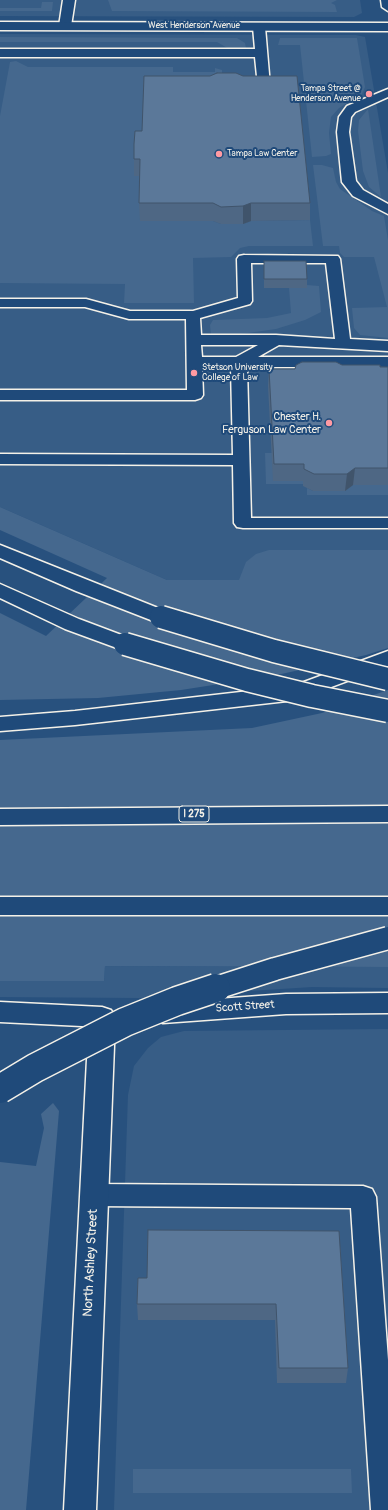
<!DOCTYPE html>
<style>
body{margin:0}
canvas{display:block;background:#28517e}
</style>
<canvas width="388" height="1510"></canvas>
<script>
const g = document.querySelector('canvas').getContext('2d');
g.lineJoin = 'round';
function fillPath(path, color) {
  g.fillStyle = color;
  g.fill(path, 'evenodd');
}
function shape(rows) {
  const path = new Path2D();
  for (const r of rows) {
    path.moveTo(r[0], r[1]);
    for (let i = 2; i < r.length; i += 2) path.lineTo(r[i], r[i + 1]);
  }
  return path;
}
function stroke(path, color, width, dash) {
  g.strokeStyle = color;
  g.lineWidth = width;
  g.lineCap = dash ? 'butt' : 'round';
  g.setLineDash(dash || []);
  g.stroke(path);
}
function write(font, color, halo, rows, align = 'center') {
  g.font = font + ' Pangolin,sans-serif';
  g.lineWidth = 4;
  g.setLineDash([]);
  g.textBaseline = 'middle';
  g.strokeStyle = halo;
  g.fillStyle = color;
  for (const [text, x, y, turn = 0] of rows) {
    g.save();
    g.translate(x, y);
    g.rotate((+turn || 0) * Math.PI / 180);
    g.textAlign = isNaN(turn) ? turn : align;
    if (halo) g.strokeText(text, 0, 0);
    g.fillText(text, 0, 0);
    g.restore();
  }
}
fillPath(shape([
 [0,0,360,0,362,13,354,17,0,16],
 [0,34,356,35,365,37,388,173,388,580,167,580,0,507],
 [105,966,388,967,388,988,312,987,139,998,0,997,0,981,104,981],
 [388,1029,388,1510,114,1510,128,1095,134,1066,148,1048,161,1037,184,1031]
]), '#375d86');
fillPath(shape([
 [108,0,337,0,331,3,335,5,337,12,112,11],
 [42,2,53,2,52,11,0,11,0,8,41,8],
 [0,37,237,38,245,43,246,48,244,50,229,49,217,42,0,42],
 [280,38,357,38,365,87,362,94,339,108,331,117,329,133,331,154,326,156,312,157,300,45,278,45],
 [16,61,28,67,173,67,173,72,215,72,215,68,222,70,222,85,141,176,213,221,221,224,243,224,251,221,310,220,313,246,249,246,240,248,231,257,193,258,194,303,124,303,125,284,0,283,0,116,10,62],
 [368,109,381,197,369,187,363,171,358,131,359,120],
 [313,165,322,165,333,168,336,182,340,189,372,211,384,216,388,240,388,338,360,335,354,328,352,308,387,307,374,257,344,257,340,253,339,246,323,246],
 [307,285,319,286,321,312,305,320,276,329,241,334,218,336,211,335,210,325,213,320,267,318,291,313,289,288,307,288],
 [265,453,272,453,303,481,303,484,266,484],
 [353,485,388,485,388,495,307,495,307,488,313,491,345,491],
 [0,507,167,580,239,580,246,562,256,554,269,550,388,550,388,648,366,655,277,675,181,690,98,698,0,700,0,613,46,636,107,578,0,530],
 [388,690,388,967,105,966,104,981,0,981,0,740,252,728,322,713],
 [53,1103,59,1111,26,1510,0,1510,0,1162,36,1166,44,1128,41,1114],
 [133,1469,351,1469,352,1493,133,1493]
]), '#45688e');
const lane = shape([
 [63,0,75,0,71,26,65,29,59,26,63,0],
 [259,24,265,27,270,86,264,90,258,86,255,57,0,57,0,49,255,49,253,27,259,24],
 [388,89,388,97,355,112,351,117,349,132,356,181,363,190,388,204,388,214,353,196,342,182,337,132,339,117,347,106,388,89],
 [244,255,338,256,340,259,350,339,388,341,388,351,279,345,258,357,388,357,388,367,247,367,251,518,388,518,388,528,243,528,237,527,234,523,233,465,0,464,0,454,233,455,231,367,202,367,203,395,201,398,195,400,0,400,0,390,187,390,186,319,129,319,85,307,0,307,0,299,86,299,130,311,193,311,238,298,237,259,239,256,244,255],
 [251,263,326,263,335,339,276,335,201,335,200,318,250,304,252,301,251,263],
 [201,345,258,345,236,357,202,357,201,345],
 [94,1184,363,1186,372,1189,376,1197,388,1360,388,1510,371,1510,351,1208,94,1206,85,1203,81,1195,85,1187,94,1184]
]);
const street = shape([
 [0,22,388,23,388,31,0,30,0,22],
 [102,1010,111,1013,115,1020,96,1510,64,1510,89,1020,93,1013,102,1010]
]);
const primary = shape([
 [381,0,388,0,388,11,382,7,381,0],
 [388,993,388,1013,286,1014,163,1023,154,1020,150,1013,154,1006,163,1003,286,994,388,993]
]);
const highway = shape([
 [0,545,168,612,171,617,168,622,161,624,76,591,0,558,0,545],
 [0,584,79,619,132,639,135,644,132,649,125,651,65,629,0,598,0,584],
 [388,651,388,666,296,700,75,725,0,731,0,717,75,711,293,686,388,651],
 [388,806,388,822,0,825,0,809,388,806],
 [0,897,388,897,388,915,0,915,0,897],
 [0,1002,102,1007,111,1010,115,1017,111,1024,102,1027,0,1022,0,1002]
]);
stroke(lane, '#f4f1e8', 3);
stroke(street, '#f4f1e8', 3);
stroke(primary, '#f4f1e8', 3);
stroke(highway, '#f4f1e8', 3);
fillPath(lane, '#1f4a7a');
fillPath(street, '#1f4a7a');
fillPath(primary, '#1f4a7a');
fillPath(highway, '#1f4a7a');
const highwayBridgeFar1 = shape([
 [161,617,274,651,388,679],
 [125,644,247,680,312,696,388,711],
 [213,989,275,969,388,938]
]);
const highwayBridge = shape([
 [0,1089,35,1068,125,1022,177,1001,216,988]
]);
stroke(highwayBridgeFar1, '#f4f1e8', 25, []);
stroke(highwayBridge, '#f4f1e8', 31, []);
stroke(highwayBridgeFar1, '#1f4a7a', 22);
stroke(highwayBridge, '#1f4a7a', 28);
fillPath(shape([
 [142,131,310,203,310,220,251,221,243,224,221,224,213,221,140,221,139,203,140,176,134,176,134,159],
 [264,261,307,279,307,288,264,288],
 [342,365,388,367,388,485,353,485,345,491,313,491,303,486,303,481,273,481,268,386,269,369,295,369],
 [339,1231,348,1368,346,1383,277,1383,275,1320,138,1320,137,1304]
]), '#4e6784');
fillPath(shape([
 [251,203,251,221,243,224,243,206],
 [355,468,353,485,345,491,347,474]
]), '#40546b');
const building = shape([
 [217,73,236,73,243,76,297,76,310,203,251,203,243,206,221,207,213,203,139,203,140,159,134,159,134,144,135,131,142,131,144,76,210,76,217,73],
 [264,261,306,261,307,279,264,279,264,261],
 [302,362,336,362,342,365,380,365,380,367,388,367,388,468,355,468,347,474,314,474,304,469,304,464,274,464,269,369,295,369,296,365,302,362],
 [148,1230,339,1231,348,1368,279,1368,276,1304,137,1304,138,1278,147,1278,148,1230]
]);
fillPath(building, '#5b7899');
stroke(building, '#40546b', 1);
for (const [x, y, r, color] of [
 [369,94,4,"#ff9aa2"],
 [219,154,4,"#ff9aa2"],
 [194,373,4,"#ff9aa2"],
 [329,423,4,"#ff9aa2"]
]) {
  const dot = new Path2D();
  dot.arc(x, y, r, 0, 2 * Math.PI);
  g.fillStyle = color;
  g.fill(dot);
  stroke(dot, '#1f4a7a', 1.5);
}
write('9px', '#f4f1e8', '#1f4a7a', [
 ["West Henderson Avenue",194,26]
]);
write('9px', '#f4f1e8', '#1f4a7a', [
 ["Tampa Street @",361,89,"right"],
 ["Henderson Avenue",361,99,"right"],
 ["Tampa Law Center",227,154],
 ["Stetson University",202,368],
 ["College of Law",202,378]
], 'left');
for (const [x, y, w] of [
 [194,814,30]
]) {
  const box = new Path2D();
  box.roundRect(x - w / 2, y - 8, w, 16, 3);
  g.fillStyle = '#1f4a7a';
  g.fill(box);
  stroke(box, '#f4f1e8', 1);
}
write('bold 10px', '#f4f1e8', null, [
 ["I 275",194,814]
]);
write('11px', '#f4f1e8', '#1f4a7a', [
 ["Chester H.",321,417],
 ["Ferguson Law Center",321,430]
], 'right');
write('11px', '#f4f1e8', '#1f4a7a', [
 ["Scott Street",245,1007,-4]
]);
write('13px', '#f4f1e8', '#1f4a7a', [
 ["North Ashley Street",91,1263,-87]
]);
</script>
